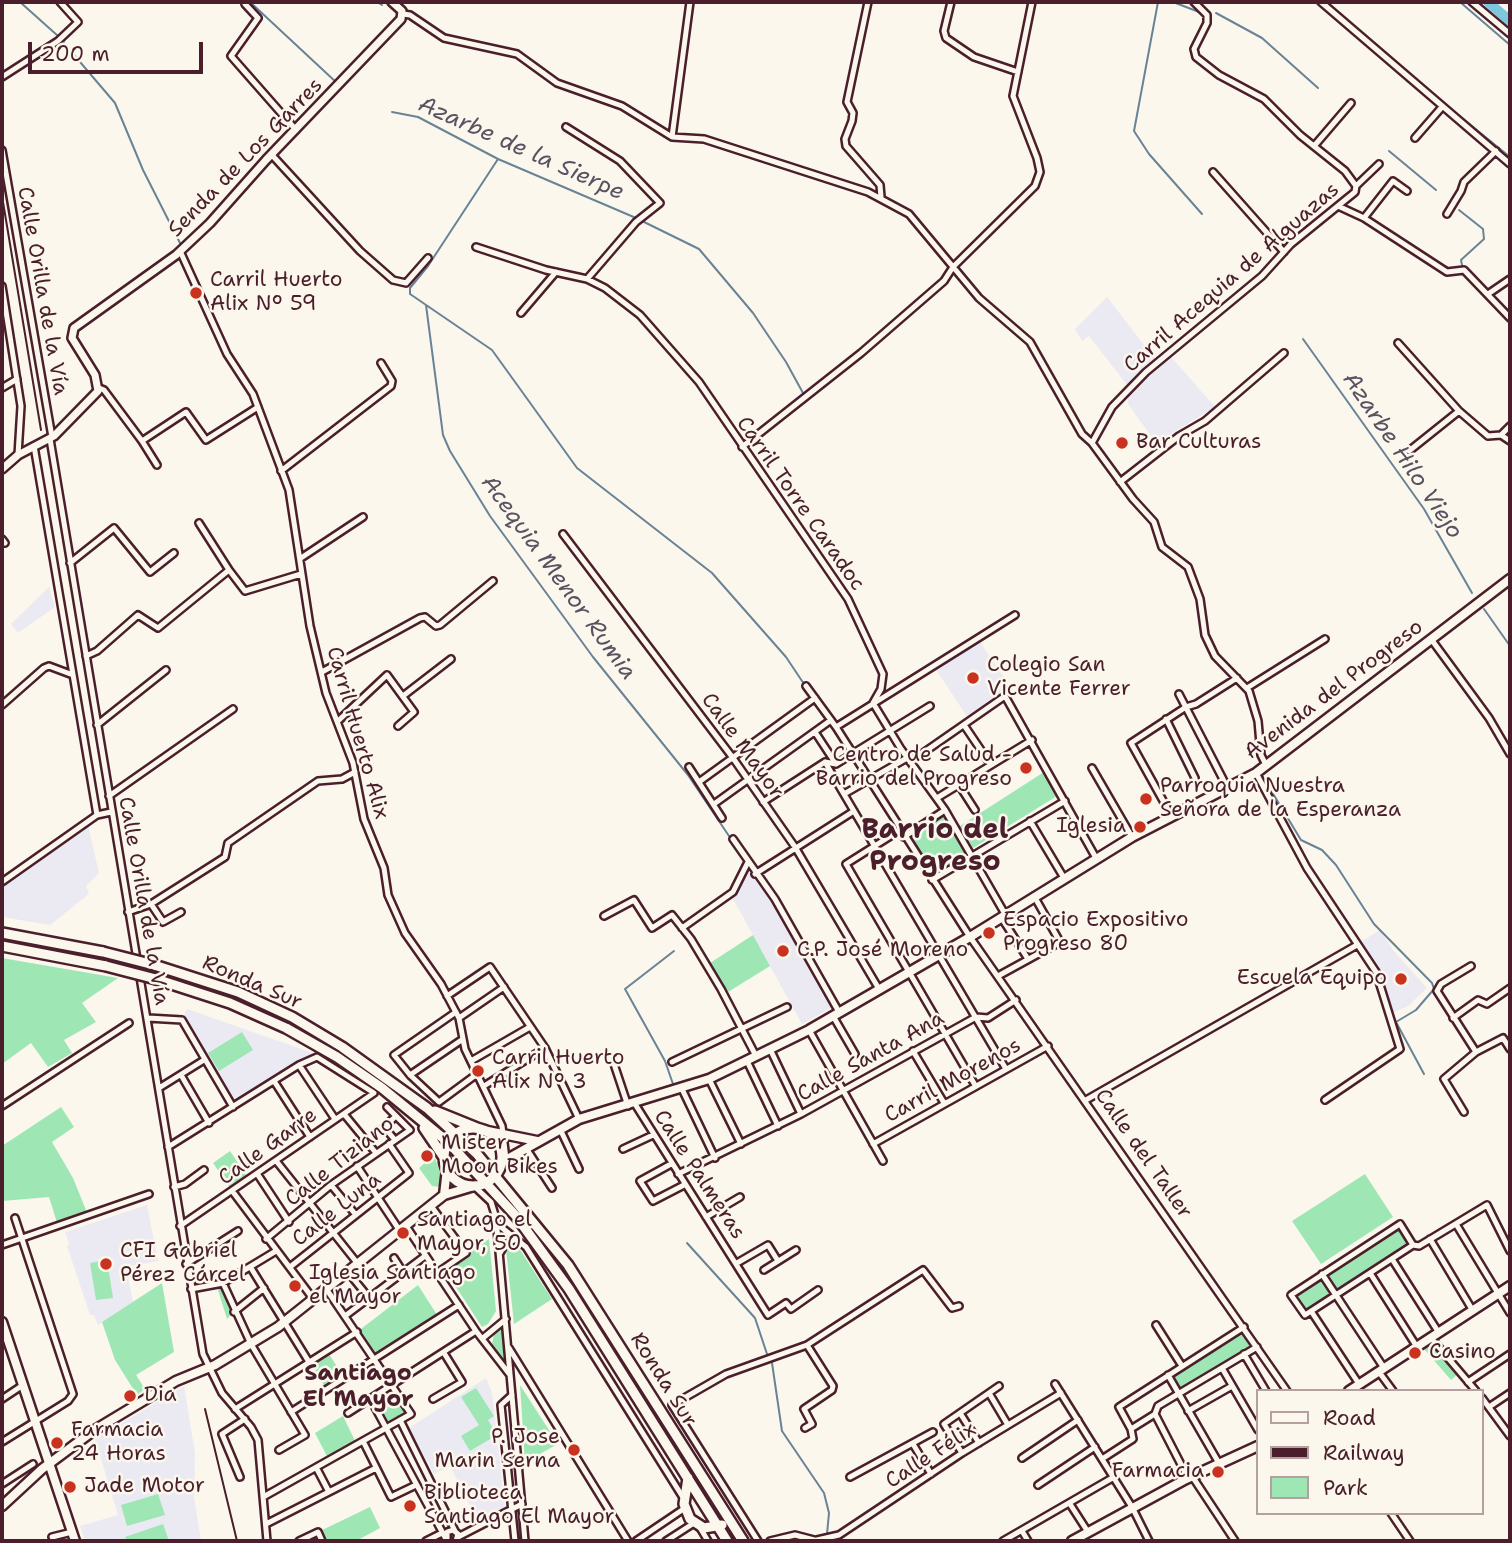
<!DOCTYPE html>
<meta charset="utf-8">
<style>
body{margin:0}
#map{position:relative;width:1512px;height:1543px;overflow:hidden;background:#fbf7ec;font-family:"Shantell Sans",sans-serif}
canvas{display:block}
.frame{position:absolute;inset:0;border:4px solid #4a1f2b;pointer-events:none}
.legend{position:absolute;left:1256px;top:1389px;width:228px;height:126px;box-sizing:border-box;background:#fbf7ec;border:2px solid #b4a19f;margin:0;padding:9px 12px;list-style:none;font-size:21px;color:#4a1f2b}
.legend li{display:flex;align-items:center;gap:14px;height:35px}
.legend b{width:35px;border:2px solid #b4a19f}
.scale{position:absolute;left:28px;top:42px;width:175px;height:32px;box-sizing:border-box;border:4px solid #4a1f2b;border-top:0;padding-left:9px;font-size:21px;line-height:24px;white-space:nowrap;color:#4a1f2b;-webkit-text-stroke:5px #fbf7ec;paint-order:stroke}
</style>
<div id="map">
<canvas width="1512" height="1543"></canvas>
<div class="frame"></div>
<ul class="legend">
<li><b style="height:9px;background:#fbf7ec"></b>Road</li>
<li><b style="height:9px;background:#4a1f2b"></b>Railway</li>
<li><b style="height:19px;background:#9ee7b5"></b>Park</li>
</ul>
<div class="scale">200 m</div>
</div>
<script>
const g = document.querySelector('canvas').getContext('2d');
g.lineJoin = 'round';
function fillPath(path, color) {
  g.fillStyle = color;
  g.fill(path, 'evenodd');
}
function shape(rows) {
  const path = new Path2D();
  for (const r of rows) {
    if (r.length === 3) {
      path.moveTo(r[0] + r[2], r[1]);
      path.arc(r[0], r[1], r[2], 0, 2 * Math.PI);
      continue;
    }
    path.moveTo(r[0], r[1]);
    for (let i = 2; i < r.length; i += 2) path.lineTo(r[i], r[i + 1]);
  }
  return path;
}
function stroke(path, color, width, dash) {
  g.strokeStyle = color;
  g.lineWidth = width;
  g.lineCap = dash ? 'butt' : 'round';
  g.setLineDash(dash || []);
  g.stroke(path);
}
function write(font, color, halo, rows, align = 'center') {
  g.font = font + ' "Shantell Sans",sans-serif';
  g.lineWidth = 5;
  g.setLineDash([]);
  g.textBaseline = 'middle';
  g.strokeStyle = halo;
  g.fillStyle = color;
  for (const [text, x, y, turn = 0] of rows) {
    g.save();
    g.translate(x, y);
    g.rotate((+turn || 0) * Math.PI / 180);
    g.textAlign = isNaN(turn) ? turn : align;
    if (halo) g.strokeText(text, 0, 0);
    g.fillText(text, 0, 0);
    g.restore();
  }
}
fillPath(shape([
 [1107,297,1155,359,1172,358,1215,407,1156,443,1128,404,1128,386,1089,336,1082,341,1075,329],
 [49,587,55,607,18,633,11,624],
 [978,639,1012,689,968,718,935,668],
 [88,825,99,873,86,886,89,894,50,925,2,917,2,885],
 [748,862,775,899,835,1006,802,1024,732,897],
 [1380,930,1393,950,1427,988,1408,1006,1392,1013,1379,971,1359,943],
 [187,1009,310,1052,317,1057,233,1107,182,1020],
 [147,1205,158,1261,126,1267,133,1302,98,1325,94,1315,90,1315,67,1246,69,1244,65,1232],
 [486,1378,492,1392,505,1507,478,1521,450,1466,434,1474,409,1428],
 [184,1386,195,1453,194,1497,201,1541,85,1541,80,1526,118,1515,95,1439]
]), '#ebeaf2');
fillPath(shape([
 [1044,772,1057,796,973,848,960,826],
 [945,810,972,856,932,880,904,837],
 [753,935,770,966,728,992,710,963],
 [2,958,118,978,82,1003,96,1022,64,1040,72,1053,48,1067,31,1043,2,1064],
 [242,1032,253,1050,219,1071,208,1053],
 [61,1107,74,1127,52,1142,73,1178,88,1215,58,1226,49,1197,2,1201,2,1146],
 [230,1151,250,1181,233,1192,213,1163],
 [434,1155,441,1175,440,1187,432,1186,419,1168],
 [1365,1174,1393,1217,1321,1264,1292,1221],
 [1400,1224,1413,1245,1305,1315,1291,1295],
 [489,1239,496,1311,488,1324,482,1327,445,1270],
 [510,1245,517,1245,552,1299,514,1324,506,1249],
 [107,1260,113,1298,96,1300,90,1263],
 [162,1283,174,1352,136,1375,145,1389,137,1395,115,1360,102,1322],
 [223,1283,234,1312,227,1319,216,1284],
 [418,1285,439,1318,376,1358,357,1332],
 [501,1329,503,1333,505,1362,492,1345,494,1333],
 [1240,1330,1252,1349,1182,1392,1171,1373],
 [1434,1345,1458,1374,1451,1380,1424,1349],
 [327,1351,345,1379,327,1390,309,1362],
 [394,1385,411,1414,387,1429,371,1400],
 [520,1385,558,1444,525,1462],
 [476,1388,494,1416,488,1420,497,1435,470,1451,461,1436,479,1425,461,1397],
 [343,1416,358,1447,330,1462,315,1433],
 [158,1494,165,1515,127,1526,121,1505],
 [370,1507,380,1528,356,1541,322,1541,318,1532],
 [163,1524,169,1541,127,1541,125,1537]
]), '#9ee7b5');
stroke(shape([
 [20,2,58,36],
 [250,2,337,83],
 [377,2,382,5],
 [1158,2,1134,131,1149,154,1202,214],
 [1173,2,1199,12],
 [1460,2,1510,45],
 [1216,13,1262,38,1318,88],
 [63,42,115,103,143,170,181,245],
 [1446,105,1510,157],
 [392,112,418,117,498,159,636,218],
 [1389,151,1436,190],
 [498,159,428,266,410,288,410,294,492,350,577,468,712,573,786,657,804,684],
 [1459,210,1483,229,1484,239,1461,260,1462,265],
 [640,220,699,249,753,313,786,362,803,393],
 [426,305,443,435,450,451,490,516,593,657,688,775,731,839],
 [1303,339,1424,509,1472,593],
 [1484,609,1510,646],
 [1263,777,1301,840,1322,850,1336,865,1374,924,1432,983,1434,989,1416,1010,1396,1022,1424,1074],
 [673,1084,665,1061,625,989,674,951],
 [687,1243,755,1318,767,1354],
 [772,1363,782,1431,824,1493,829,1513,827,1534]
]), '#698396', 2);
stroke(shape([
 [1488,2,1510,21]
]), '#7ec6de', 10);
const minor = shape([
 [868,2,847,102,853,113,852,121,845,139,846,146,880,185,881,197],
 [951,2,944,31,946,38,974,57,1018,72],
 [1321,2,1510,164],
 [1472,2,1510,34],
 [245,4,258,18,231,56,296,130],
 [403,14,410,15,444,38,517,54,557,83,622,106,672,137,704,139,868,192,909,214,979,298,1030,342,1082,434,1092,443,1133,499,1154,522,1162,547,1188,567,1200,599,1205,635,1215,656,1249,691,1258,721,1261,755,1266,765],
 [2,77,58,41,78,22,60,2],
 [566,127,620,161,660,203,636,222,587,279],
 [672,137,690,2],
 [1415,138,1442,107],
 [1315,145,1351,103],
 [2,150,52,437],
 [271,154,360,251,393,280,406,283,428,258],
 [1213,172,1284,252],
 [1356,186,1379,164],
 [1338,206,1364,218,1447,272,1464,270,1510,318],
 [1447,214,1461,191,1464,182,1496,151],
 [1364,218,1393,181,1407,191],
 [476,247,546,270,587,279,605,288,640,315,699,382,848,599,883,674,881,689,873,703,901,749,945,810,1005,914],
 [180,251,227,354,253,394,289,490,310,626,326,693,353,763,364,819,384,868,388,895,405,933,441,984,459,1018,465,1049,502,1126,506,1159],
 [2,286,21,406,18,455],
 [1488,294,1510,279],
 [521,313,556,272],
 [1398,343,1459,411,1488,436,1501,435],
 [2,388,17,379],
 [99,388,104,390,142,441,186,412,206,440,258,407],
 [1510,426,1501,435,1510,441],
 [50,439,203,1354,222,1393,251,1427,258,1440,267,1541],
 [142,441,157,465],
 [1092,443,1112,407,1146,372,1262,276,1291,244,1355,192,1356,186,1345,171,1300,135,1264,99,1219,75,1196,57,1194,49,1207,23,1207,15,1194,2],
 [34,446,97,815],
 [742,447,861,353,944,281,953,267,1035,186,1040,172,1037,158,1013,96,1032,2],
 [1409,451,1459,411],
 [281,471,391,386,392,381,381,363],
 [1120,482,1179,436,1205,421,1284,353],
 [199,523,229,570],
 [563,534,733,758,795,847,879,989],
 [2,539,5,543],
 [301,558,363,517],
 [70,563,114,528,150,572,174,553],
 [1431,639,1489,718,1510,754],
 [86,656,97,651,138,615,158,628,229,570,245,591,301,574],
 [322,672,420,618,425,617,436,626,440,625,493,581],
 [806,686,836,727,970,937,1287,1391],
 [1247,688,1325,639],
 [1179,694,1227,787],
 [403,696,451,659],
 [2,705,44,668,49,666,73,675],
 [1166,719,1195,778],
 [338,721,387,675,414,712,398,726],
 [97,725,166,670],
 [964,725,991,765],
 [836,727,1015,615],
 [815,732,836,764],
 [825,762,1006,1069],
 [825,762,836,764,930,706],
 [910,762,1005,696,1096,858],
 [689,767,722,818],
 [1092,768,1132,837],
 [1256,773,1307,868,1376,972,1400,1049,1325,1100],
 [699,782,815,698],
 [959,785,975,810],
 [844,794,907,758],
 [109,796,233,709],
 [937,798,1032,740],
 [763,802,825,762],
 [714,804,831,720],
 [1171,815,1131,743,1186,707,1196,704,1237,678],
 [1030,821,1064,878],
 [900,830,846,864,975,1085],
 [904,837,945,810],
 [733,839,775,899,839,1012],
 [755,874,854,811],
 [932,880,1065,801],
 [2,882,97,815,111,812],
 [151,904,163,922,181,912],
 [128,912,151,904,225,857,228,843,318,781,342,779,355,772],
 [604,916,634,900,652,928,672,915,691,939,721,989,756,1056],
 [1001,917,1028,959],
 [682,928,733,892,748,862],
 [1471,966,1441,984,1437,991,1476,1052,1503,1038,1510,1049],
 [998,976,1060,942,1034,896],
 [447,996,490,967,545,1048,579,1119],
 [456,1012,394,1055,410,1075,439,1102,477,1074],
 [833,1016,855,1054],
 [148,1018,182,1020,233,1107],
 [459,1018,504,987],
 [1453,1018,1478,1000,1487,1004,1510,988],
 [809,1030,883,1161],
 [770,1049,801,1114],
 [913,1051,944,1103],
 [471,1061,530,1027],
 [747,1061,778,1126],
 [672,1062,787,1007],
 [614,1064,628,1106],
 [299,1065,335,1119],
 [181,1075,209,1123],
 [410,1075,463,1039],
 [709,1079,741,1144],
 [274,1081,310,1137],
 [484,1086,545,1048],
 [159,1088,204,1060],
 [682,1089,715,1158],
 [1086,1100,1357,945],
 [635,1104,768,1315,786,1303,791,1309,818,1290],
 [2,1106,129,1023],
 [1464,1112,1444,1079,1476,1052],
 [344,1114,376,1153],
 [560,1129,579,1169],
 [395,1140,384,1127,396,1116],
 [873,1144,1048,1046],
 [168,1147,299,1065,317,1057,374,1093,180,1226],
 [526,1148,552,1188],
 [623,1149,653,1135],
 [277,1162,358,1264],
 [671,1164,640,1181,653,1201,684,1185],
 [357,1166,400,1231],
 [678,1174,801,1114,976,1017,988,1018,1016,1000],
 [258,1175,289,1222],
 [331,1185,356,1215],
 [474,1186,491,1202,496,1218,525,1541],
 [174,1187,185,1184,204,1170],
 [233,1192,314,1300],
 [431,1206,466,1253,437,1273],
 [706,1217,740,1197],
 [496,1223,526,1247,684,1499],
 [1400,1224,1413,1245,1305,1315,1291,1295,1400,1224],
 [1456,1224,1510,1313],
 [406,1226,476,1331,510,1375],
 [266,1239,331,1185,410,1130,387,1107],
 [1430,1239,1473,1311],
 [2,1245,149,1194],
 [1413,1245,1419,1246,1487,1205,1510,1251],
 [500,1253,505,1244,514,1240],
 [394,1258,403,1272],
 [1392,1259,1439,1333],
 [737,1263,768,1245,778,1261],
 [186,1264,238,1231],
 [290,1267,409,1173,389,1144],
 [251,1268,309,1362],
 [764,1270,796,1250],
 [348,1272,369,1298],
 [1370,1273,1417,1347],
 [1322,1274,1384,1368],
 [223,1283,251,1344,305,1435,279,1450],
 [191,1289,223,1283,276,1251],
 [1311,1311,1359,1384],
 [234,1312,264,1288],
 [345,1316,425,1256],
 [1156,1325,1182,1366],
 [1244,1327,1119,1407,1131,1429,1155,1414,1158,1406,1257,1347],
 [483,1338,506,1319],
 [1431,1338,1476,1391],
 [509,1348,628,1541],
 [1244,1354,1266,1391],
 [1222,1368,1258,1430],
 [1379,1372,1393,1391],
 [1168,1375,1220,1465],
 [1468,1382,1510,1354],
 [1055,1384,1132,1507,1149,1541],
 [989,1393,1008,1425],
 [512,1395,501,1405,515,1541],
 [1482,1398,1510,1436],
 [2,1399,23,1385],
 [433,1399,462,1382,444,1353],
 [371,1400,446,1539],
 [1489,1407,1510,1393],
 [235,1409,357,1332],
 [1188,1411,1232,1386],
 [291,1412,459,1305],
 [348,1413,476,1331],
 [960,1413,979,1443],
 [1155,1414,1188,1478],
 [400,1420,455,1531],
 [805,1428,812,1424,804,1409,832,1390,833,1386,807,1345],
 [2,1442,68,1401,73,1394,15,1218],
 [364,1443,391,1497,416,1485],
 [913,1444,931,1474],
 [962,1453,944,1424,999,1386],
 [1022,1458,1078,1420],
 [1102,1459,1133,1439,1131,1429],
 [317,1469,329,1492],
 [1192,1476,1235,1541],
 [240,1477,222,1434,245,1419],
 [850,1477,933,1432],
 [2,1484,33,1464],
 [1038,1485,1095,1447],
 [265,1496,411,1414,327,1290],
 [1070,1504,1088,1532],
 [1391,1513,1410,1541],
 [266,1524,376,1468],
 [699,1526,708,1541],
 [1022,1531,1028,1541],
 [52,1537,72,1532],
 [458,1537,522,1504],
 [447,1539,447,1532,453,1530,458,1534,456,1541],
 [817,1540,839,1535,962,1453,1061,1393],
 [299,1541,318,1532,322,1541],
 [426,1541,442,1533],
 [636,1541,685,1508],
 [666,1541,694,1523],
 [758,1541,672,1405,726,1374,807,1345,923,1270,952,1308,959,1306],
 [770,1541,795,1535,818,1541],
 [1003,1541,1114,1477]
]);
const tertiary = shape([
 [2,469,18,455,54,436,98,391,95,375,72,338,74,328,176,255,210,223,266,160,401,19,402,11,392,2]
]);
const secondary = shape([
 [483,1130,537,1141],
 [502,1162,579,1119,709,1079,809,1030,970,937,1132,837,1256,773,1510,579],
 [444,1195,447,1169],
 [2,1322,75,1541],
 [1349,1391,1510,1286],
 [2,1506,42,1469,93,1431,176,1381,215,1365,278,1327,444,1195,474,1186],
 [1072,1541,1186,1479,1258,1446]
]);
const primary = shape([
 [2,933,103,952],
 [2,946,106,966],
 [154,965,238,992,292,1017,342,1047,427,1108,477,1154,568,1265,743,1541],
 [156,979,230,1003,286,1028,337,1057,382,1088,449,1143,516,1216,569,1289,727,1541],
 [435,1111,477,1128],
 [424,1128,445,1159],
 [473,1157,29],
 [688,1478,684,1504,690,1519,704,1528,722,1525]
]);
stroke(minor, '#4a1f2b', 10);
stroke(tertiary, '#4a1f2b', 12);
stroke(secondary, '#4a1f2b', 13);
stroke(primary, '#4a1f2b', 14);
stroke(minor, '#fbf7ec', 5);
stroke(tertiary, '#fbf7ec', 7);
stroke(secondary, '#fbf7ec', 8);
stroke(primary, '#fbf7ec', 9);
stroke(shape([
 [2,196,41,430],
 [205,1409,237,1541]
]), '#4a1f2b', 2);
const primaryBridge = shape([
 [103,952,154,965],
 [106,966,156,979]
]);
stroke(primaryBridge, '#4a1f2b', 14, []);
stroke(primaryBridge, '#fbf7ec', 9);
for (const [x, y, r, color] of [
 [196,293,7,"#c8321e"],
 [1122,443,7,"#c8321e"],
 [973,678,7,"#c8321e"],
 [1026,768,7,"#c8321e"],
 [1146,799,7,"#c8321e"],
 [1140,827,7,"#c8321e"],
 [989,933,7,"#c8321e"],
 [783,951,7,"#c8321e"],
 [1401,979,7,"#c8321e"],
 [478,1071,7,"#c8321e"],
 [427,1156,7,"#c8321e"],
 [403,1233,7,"#c8321e"],
 [106,1264,7,"#c8321e"],
 [295,1286,7,"#c8321e"],
 [1415,1353,7,"#c8321e"],
 [130,1396,7,"#c8321e"],
 [57,1443,7,"#c8321e"],
 [574,1450,7,"#c8321e"],
 [1218,1472,7,"#c8321e"],
 [70,1487,7,"#c8321e"],
 [410,1506,7,"#c8321e"]
]) {
  const dot = new Path2D();
  dot.arc(x, y, r, 0, 2 * Math.PI);
  g.fillStyle = color;
  g.fill(dot);
  stroke(dot, '#fbf7ec', 2.5);
}
write('21px', '#4a1f2b', '#fbf7ec', [
 ["Senda de Los Garres",246,158,-46],
 ["Carril Acequia de Alguazas",1232,278,-41],
 ["Calle Orilla de la Vía",42,291,80],
 ["Carril Torre Caradoc",800,504,55],
 ["Avenida del Progreso",1334,690,-37],
 ["Carril Huerto Alix",357,733,74],
 ["Calle Mayor",742,746,54],
 ["Calle Orilla de la Vía",143,901,80],
 ["Ronda Sur",252,983,23],
 ["Calle Santa Ana",871,1057,-29],
 ["Carril Morenos",953,1081,-29],
 ["Calle Garre",268,1147,-36],
 ["Calle del Taller",1143,1154,55],
 ["Calle Tiziano",340,1162,-38],
 ["Calle Palmeras",699,1175,57],
 ["Calle Luna",337,1210,-38],
 ["Ronda Sur",663,1380,58],
 ["Calle Félix",931,1456,-33]
]);
write('21px', '#4a1f2b', '#fbf7ec', [
 ["Carril Huerto",210,281],
 ["Alix Nº 59",210,305],
 ["Bar Culturas",1136,443],
 ["Colegio San",987,666],
 ["Vicente Ferrer",987,690],
 ["Centro de Salud -",1012,756,"right"],
 ["Barrio del Progreso",1012,780,"right"],
 ["Parroquia Nuestra",1160,787],
 ["Señora de la Esperanza",1160,811],
 ["Iglesia",1126,827,"right"],
 ["Espacio Expositivo",1003,921],
 ["Progreso 80",1003,945],
 ["C.P. José Moreno",797,951],
 ["Escuela Equipo",1387,979,"right"],
 ["Carril Huerto",492,1059],
 ["Alix Nº 3",492,1083],
 ["Mister",441,1144],
 ["Moon Bikes",441,1168],
 ["Santiago el",417,1221],
 ["Mayor, 50",417,1245],
 ["CFI Gabriel",120,1252],
 ["Pérez Cárcel",120,1276],
 ["Iglesia Santiago",309,1274],
 ["el Mayor",309,1298],
 ["Casino",1429,1353],
 ["Dia",144,1396],
 ["Farmacia",71,1431],
 ["24 Horas",71,1455],
 ["P. Jose",560,1438,"right"],
 ["Marin Serna",560,1462,"right"],
 ["Farmacia",1204,1472,"right"],
 ["Jade Motor",84,1487],
 ["Biblioteca",424,1494],
 ["Santiago El Mayor",424,1518]
], 'left');
write('italic 23px', '#5a5161', '#fbf7ec', [
 ["Azarbe de la Sierpe",521,149,24],
 ["Azarbe Hilo Viejo",1402,456,56],
 ["Acequia Menor Rumia",558,578,54]
]);
write('bold 23px', '#4a1f2b', '#fbf7ec', [
 ["Santiago",358,1374],
 ["El Mayor",358,1400]
]);
write('bold 28px', '#4a1f2b', '#fbf7ec', [
 ["Barrio del",935,831],
 ["Progreso",935,863]
]);
</script>
